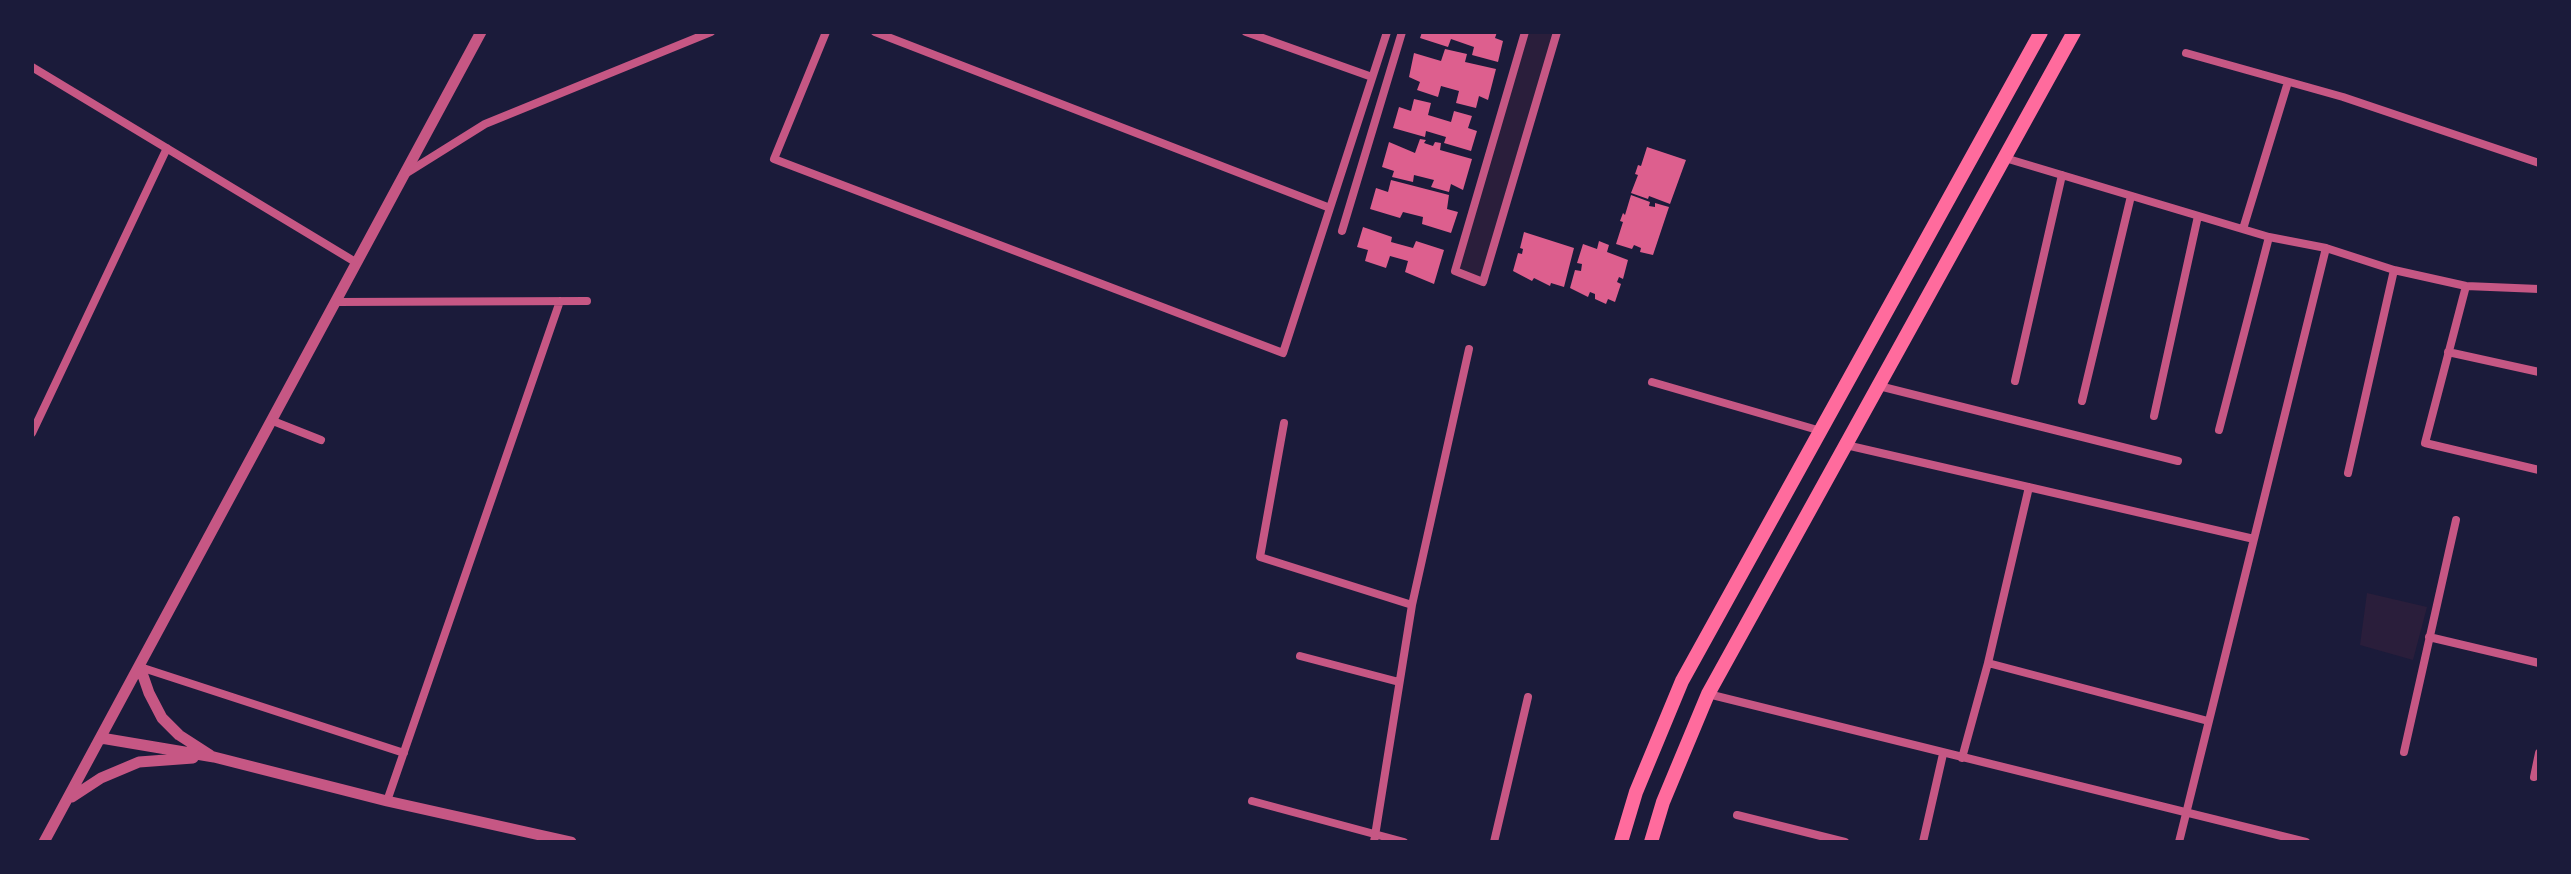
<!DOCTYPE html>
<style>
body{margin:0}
#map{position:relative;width:2571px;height:874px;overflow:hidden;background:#1b1b3a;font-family:Montserrat,sans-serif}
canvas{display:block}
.frame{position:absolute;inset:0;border:34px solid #1b1b3a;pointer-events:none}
</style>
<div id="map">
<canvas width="2571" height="874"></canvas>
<div class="frame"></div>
</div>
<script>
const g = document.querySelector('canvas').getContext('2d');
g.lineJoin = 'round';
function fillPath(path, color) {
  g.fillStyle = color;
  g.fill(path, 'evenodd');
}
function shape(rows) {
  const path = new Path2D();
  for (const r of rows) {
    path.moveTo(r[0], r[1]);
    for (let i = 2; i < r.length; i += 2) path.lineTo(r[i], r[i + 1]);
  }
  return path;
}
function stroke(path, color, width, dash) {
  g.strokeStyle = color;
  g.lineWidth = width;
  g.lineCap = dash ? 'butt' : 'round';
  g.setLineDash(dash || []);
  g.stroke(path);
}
fillPath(shape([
 [1528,32,1555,32,1481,279,1458,270],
 [2367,593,2427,607,2413,660,2360,645]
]), '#2a1e3b');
fillPath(shape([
 [1422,32,1497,32,1495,38,1503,41,1498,62,1472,55,1474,47,1451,39,1448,47,1420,38],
 [1445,49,1467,54,1465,62,1496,69,1488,100,1479,96,1476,108,1456,103,1459,91,1441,86,1438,97,1417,90,1420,82,1409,77,1414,53,1441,61],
 [1414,99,1431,103,1428,115,1451,122,1454,111,1472,116,1468,128,1477,131,1471,151,1444,143,1446,137,1426,131,1425,137,1393,128,1399,107,1411,111],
 [1420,139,1426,140,1424,143,1433,146,1435,142,1441,143,1440,150,1472,159,1463,190,1451,184,1449,192,1431,187,1434,180,1414,175,1413,182,1392,177,1394,171,1382,167,1389,142,1415,153],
 [1647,147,1686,160,1670,204,1649,196,1648,199,1631,193,1638,175,1635,174,1638,165,1641,166],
 [1391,180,1449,195,1447,209,1458,212,1451,233,1422,224,1423,217,1403,212,1400,218,1370,209,1376,188,1388,192],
 [1631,195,1650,202,1649,206,1655,207,1655,203,1669,207,1653,255,1640,252,1641,248,1634,245,1632,249,1616,244,1623,222,1620,221,1623,213,1625,215],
 [1363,227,1392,237,1391,242,1413,248,1416,241,1444,250,1434,284,1405,272,1408,261,1390,256,1386,268,1365,261,1368,250,1357,247],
 [1524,232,1574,248,1564,287,1551,283,1550,286,1534,278,1532,281,1513,271,1518,253,1522,254,1523,249,1520,248],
 [1599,241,1609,245,1607,252,1628,260,1623,279,1619,277,1617,282,1621,284,1615,302,1608,299,1606,304,1595,299,1595,294,1590,292,1588,297,1570,288,1575,270,1581,271,1582,264,1577,263,1583,244,1597,249]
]), '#dd5f8e');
stroke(shape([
 [826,32,774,159,1283,353,1387,32],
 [875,32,1330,208],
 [1246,32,1372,77],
 [1525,32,1455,271,1483,282,1557,32],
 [2186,53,2343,97,2539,163],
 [32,67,357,263],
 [2005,158,2269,237,2326,248,2394,270,2466,286,2539,289],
 [405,174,485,124,711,32],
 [2243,229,2288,82],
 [1342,231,1402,32],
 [2466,286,2425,443,2539,470],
 [337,302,587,301],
 [2448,352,2539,372],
 [2015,381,2062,175],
 [1652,382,1821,431],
 [1879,386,2178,461],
 [2082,401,2131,196],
 [2154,416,2198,216],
 [273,421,321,440],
 [1284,423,1260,557,1412,605],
 [2219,430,2269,237],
 [32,433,167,148],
 [1846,445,2254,539],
 [2348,473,2394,270],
 [2429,637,2539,663],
 [1300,656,1399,682],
 [1988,663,2029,487],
 [140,667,404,753],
 [1708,694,2306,842],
 [2404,752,2456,520],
 [1962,758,1988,663,2208,721],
 [2534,777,2539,753],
 [387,801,560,301],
 [1252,801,1404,842],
 [1737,815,1845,842],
 [1374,842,1412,605,1469,349],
 [1494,842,1528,697],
 [1923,842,1943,754],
 [2179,842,2326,248]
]), '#c65784', 8);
stroke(shape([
 [140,667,149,693,162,718,179,735,210,755],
 [101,738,214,757,387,801,571,842],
 [72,797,101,778,139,762,193,758],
 [44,842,481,32]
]), '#c65784', 11);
stroke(shape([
 [1621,842,1636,792,1682,681,2041,32],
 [1651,842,1663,802,1708,694,2074,32]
]), '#ff6b9d', 14);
</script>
